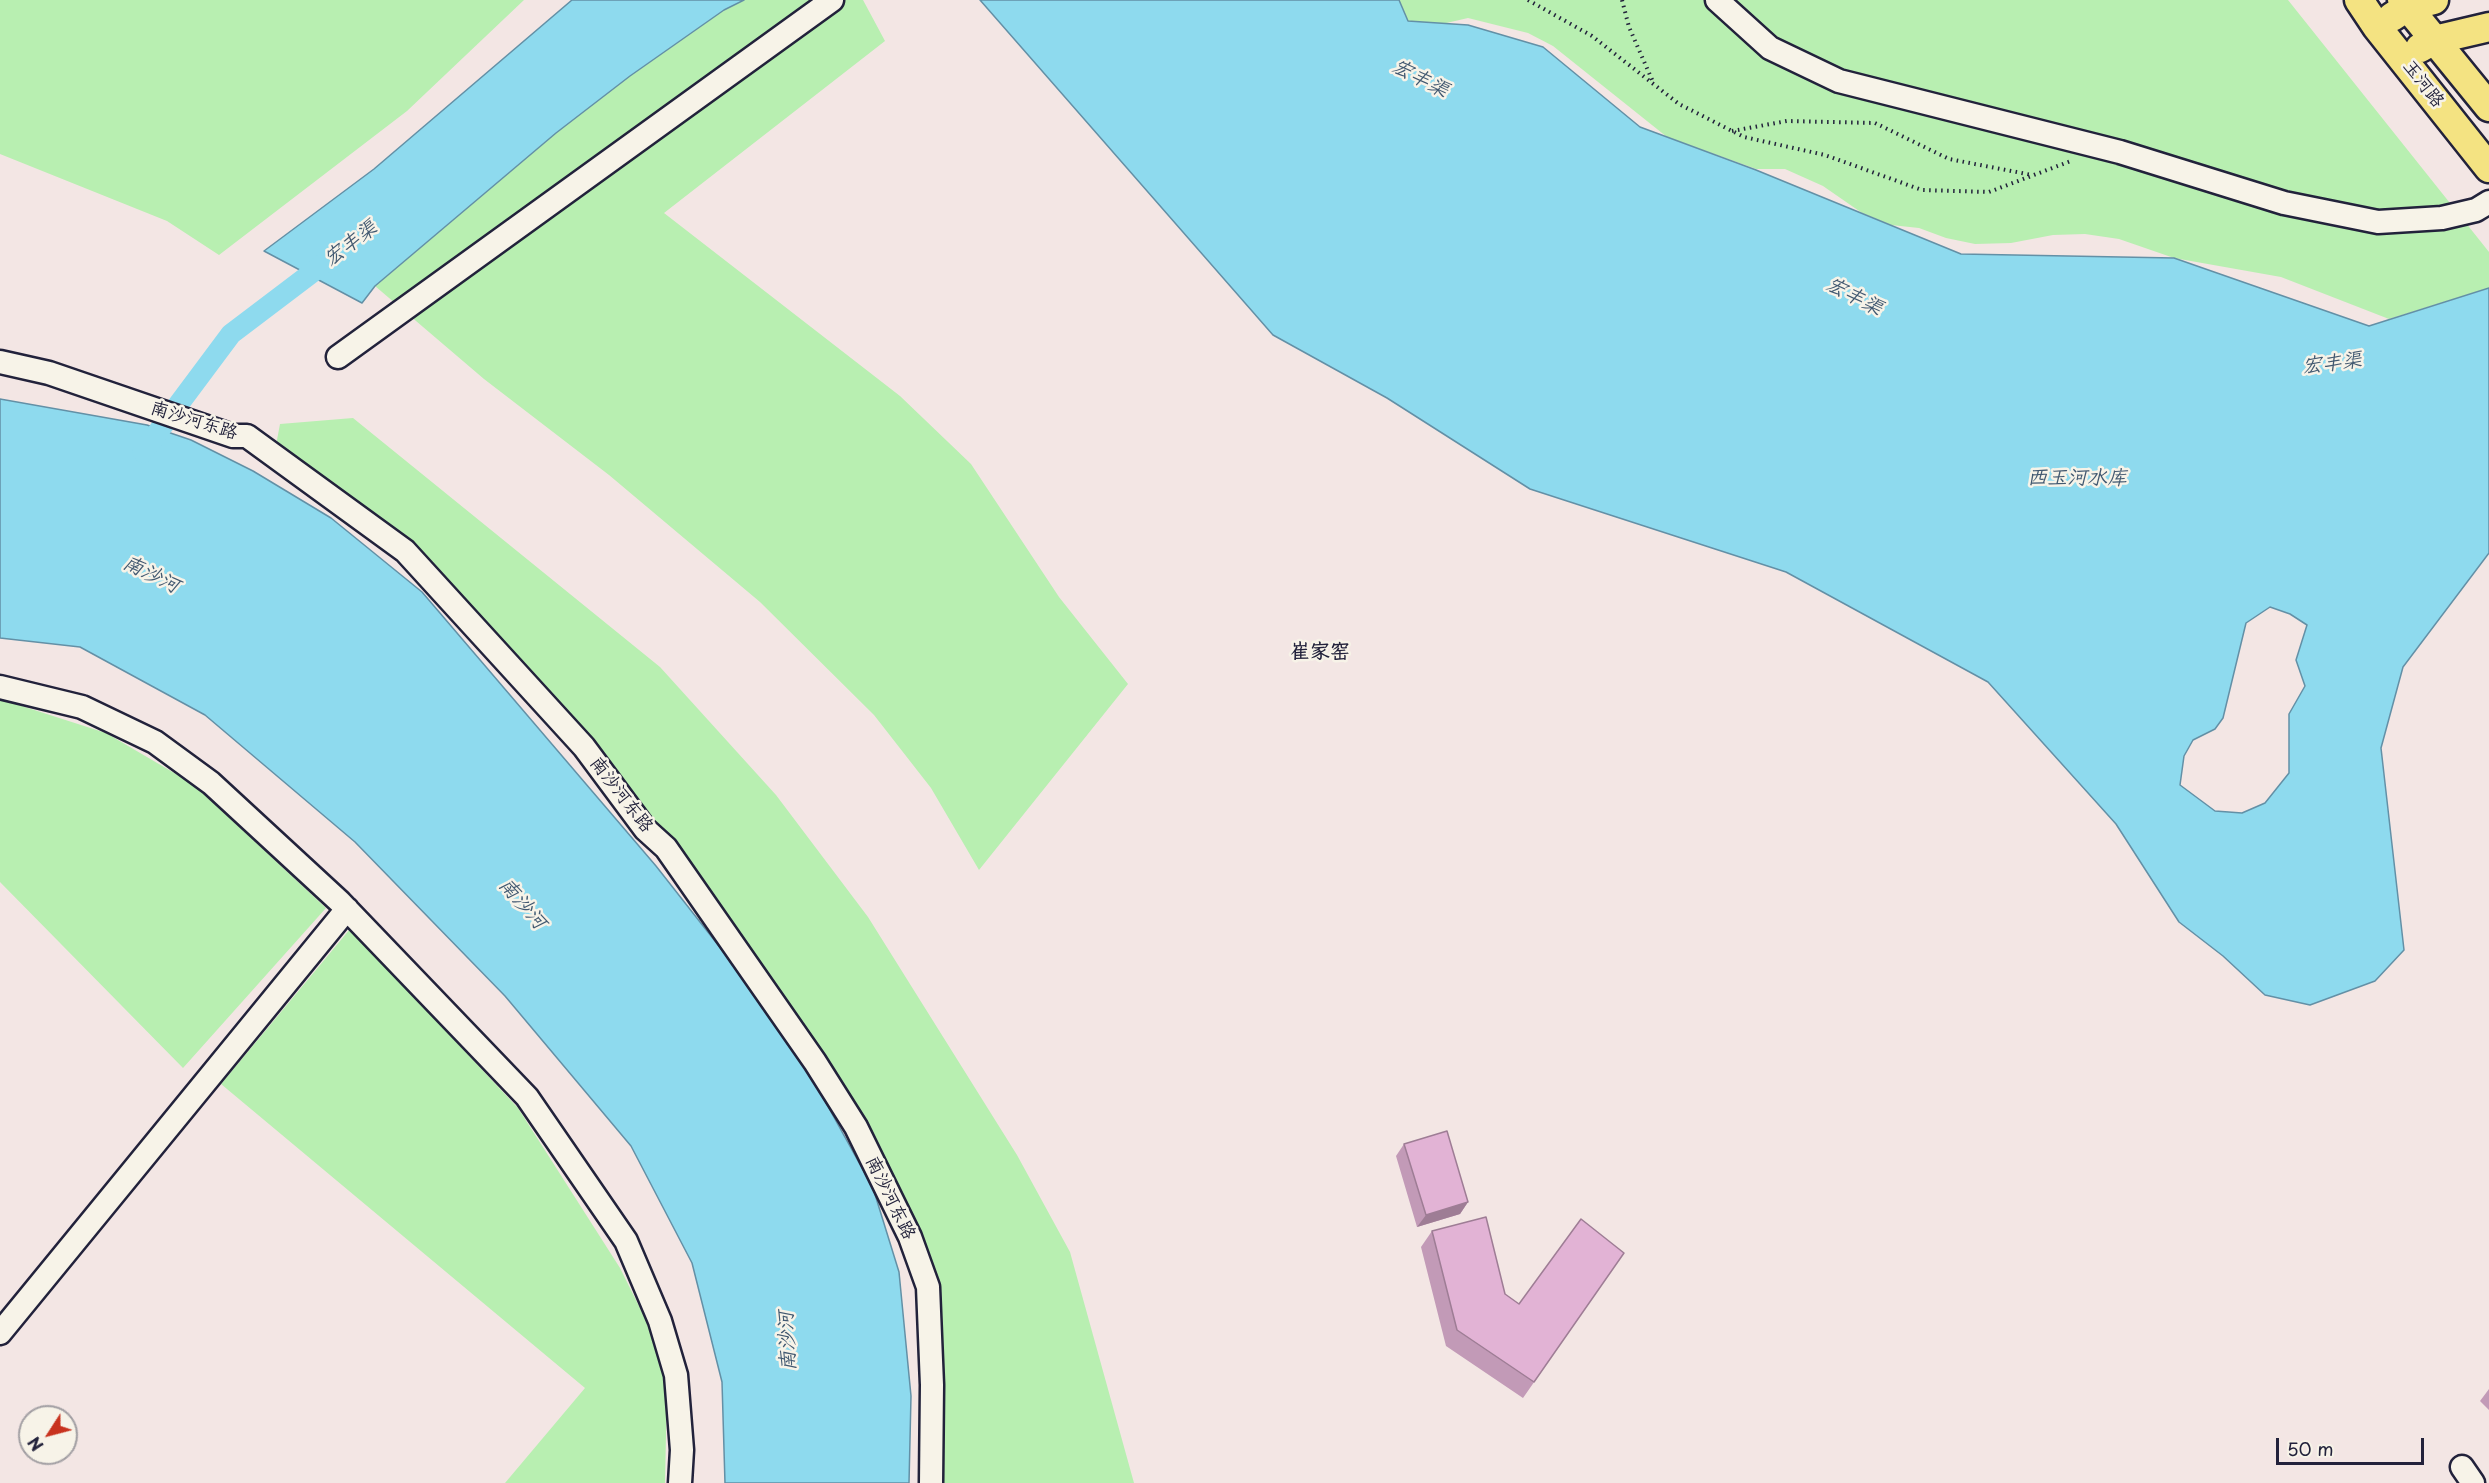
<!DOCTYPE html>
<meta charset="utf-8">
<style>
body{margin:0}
#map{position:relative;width:2489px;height:1483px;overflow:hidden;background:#f3e6e4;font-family:"Playpen Sans",sans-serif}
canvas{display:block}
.north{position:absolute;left:18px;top:1405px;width:60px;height:60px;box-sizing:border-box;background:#f7f3e8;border:2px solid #a29fa3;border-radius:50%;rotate:234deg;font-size:16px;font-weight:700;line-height:24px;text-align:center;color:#22223b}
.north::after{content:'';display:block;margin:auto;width:21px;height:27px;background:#c8321e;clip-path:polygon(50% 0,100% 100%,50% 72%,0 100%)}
.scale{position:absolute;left:2276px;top:1438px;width:148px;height:27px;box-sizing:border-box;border:3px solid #22223b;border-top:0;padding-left:8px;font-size:18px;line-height:21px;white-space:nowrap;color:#22223b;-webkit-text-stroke:4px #f7f3e8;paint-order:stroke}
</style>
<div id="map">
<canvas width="2489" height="1483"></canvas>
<div class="north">N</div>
<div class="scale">50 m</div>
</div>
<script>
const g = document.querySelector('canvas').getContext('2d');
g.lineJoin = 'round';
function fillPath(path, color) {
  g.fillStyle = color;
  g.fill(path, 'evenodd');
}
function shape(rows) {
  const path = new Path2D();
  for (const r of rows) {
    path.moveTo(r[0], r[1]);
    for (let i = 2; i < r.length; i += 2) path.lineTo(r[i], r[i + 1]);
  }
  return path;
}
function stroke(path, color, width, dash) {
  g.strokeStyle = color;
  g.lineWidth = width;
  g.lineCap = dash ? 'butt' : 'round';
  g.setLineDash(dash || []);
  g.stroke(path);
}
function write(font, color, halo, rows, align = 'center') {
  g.font = font + ' "Playpen Sans","LXGW WenKai TC",sans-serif';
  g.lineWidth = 5;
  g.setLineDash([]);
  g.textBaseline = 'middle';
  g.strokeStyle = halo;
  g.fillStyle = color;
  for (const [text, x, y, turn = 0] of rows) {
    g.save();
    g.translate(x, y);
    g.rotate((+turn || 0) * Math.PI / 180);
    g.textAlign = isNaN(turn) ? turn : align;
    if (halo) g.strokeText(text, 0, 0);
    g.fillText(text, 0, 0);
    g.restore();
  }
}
fillPath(shape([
 [0,0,524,0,407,111,219,255,167,221,0,154],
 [744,0,863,0,885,41,664,213,900,396,971,464,1059,597,1128,684,979,870,931,788,874,715,760,602,609,475,484,379,375,286,556,133,630,76,724,10],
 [1399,0,2288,0,2489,252,2489,288,2389,319,2281,277,2174,258,2119,239,2085,234,2053,235,2011,243,1975,244,1946,238,1919,228,1891,225,1862,213,1823,186,1785,169,1756,169,1667,137,1553,46,1528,33,1468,18,1442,24,1408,21],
 [353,418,660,667,776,795,868,917,1017,1155,1070,1252,1134,1483,931,1483,928,1287,856,1127,666,848,405,551,274,456,280,424],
 [0,699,106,733,193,784,326,908,183,1068,0,882],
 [350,929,518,1108,620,1268,656,1340,667,1386,665,1483,505,1483,585,1388,221,1084]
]), '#b8efb1');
const water = shape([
 [572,0,744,0,724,10,630,76,556,133,375,286,362,303,264,251,374,169,572,0],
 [980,0,1399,0,1408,21,1468,25,1543,47,1640,127,1756,170,1961,254,2174,258,2369,326,2489,288,2489,553,2403,667,2381,748,2404,950,2375,981,2310,1005,2265,995,2223,956,2179,922,2116,824,1988,682,1786,572,1530,489,1387,398,1273,335,980,0],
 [2270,607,2290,614,2307,625,2296,660,2305,686,2289,714,2289,773,2265,803,2242,813,2215,811,2180,785,2184,756,2193,740,2215,729,2223,718,2246,623,2270,607],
 [0,399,147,425,191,440,253,471,331,518,422,592,656,866,788,1034,873,1188,899,1272,911,1396,909,1483,725,1483,722,1382,692,1263,631,1146,505,996,355,842,205,715,80,647,0,638,0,399]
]);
fillPath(water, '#8edaee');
stroke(water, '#6390a6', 1.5);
stroke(shape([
 [143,452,231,334,330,259]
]), '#8edaee', 21);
const minor = shape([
 [1717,0,1770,48,1839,81,2120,152,2284,203,2378,222,2442,218,2476,210,2489,202],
 [338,357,832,0],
 [0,362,49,373,233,436,247,436,405,551,584,747,645,829,666,848,815,1062,856,1127,910,1237,928,1287,932,1385,931,1483],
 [0,687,82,707,155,742,211,783,340,902,527,1097,626,1241,660,1321,676,1375,682,1450,680,1483],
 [0,1333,347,909],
 [2462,1467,2473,1483]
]);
const major = shape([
 [2359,0,2377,27,2489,168],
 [2402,0,2489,107],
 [2392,17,2407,7,2434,0],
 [2420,48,2434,40,2489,27]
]);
stroke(minor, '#22223b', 27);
stroke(major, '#22223b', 33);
stroke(shape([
 [1528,0,1592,36,1679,104,1744,137,1825,155,1922,190,1989,192,2071,161],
 [1622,0,1629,27,1653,82],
 [1732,131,1787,121,1875,123,1949,159,2032,175]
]), '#22223b', 4, [1.5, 4.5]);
stroke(minor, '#f7f3e8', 22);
stroke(major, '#f4e382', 28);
fillPath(shape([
 [1404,1144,1468,1202,1460,1214,1417,1227,1396,1156],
 [1432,1231,1505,1294,1519,1304,1624,1253,1523,1398,1446,1346,1421,1247],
 [2489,1389,2489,1410,2480,1401]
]), '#c29ab7');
fillPath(shape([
 [1468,1202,1460,1214,1417,1227,1426,1215]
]), '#9e7d95');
const building = shape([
 [1447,1131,1468,1202,1426,1215,1404,1144,1447,1131],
 [1486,1217,1505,1294,1519,1304,1581,1219,1624,1253,1534,1382,1457,1330,1432,1231,1486,1217]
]);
fillPath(building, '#e2b3d5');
stroke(building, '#9e7d95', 1.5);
write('18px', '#22223b', '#f7f3e8', [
 ["玉河路",2423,84,52],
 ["南沙河东路",194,421,17],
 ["南沙河东路",621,795,52],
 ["南沙河东路",890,1198,64]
]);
write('italic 20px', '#425971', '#f7f3e8', [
 ["宏丰渠",1420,79,27],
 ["宏丰渠",351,244,-37],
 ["宏丰渠",1854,297,27],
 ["宏丰渠",2332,364,-7],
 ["西玉河水库",2077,478],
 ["南沙河",151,575,26],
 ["南沙河",522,904,49],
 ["南沙河",788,1341,-93]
]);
write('bold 20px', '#22223b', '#f7f3e8', [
 ["崔家窑",1320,652]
]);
</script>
